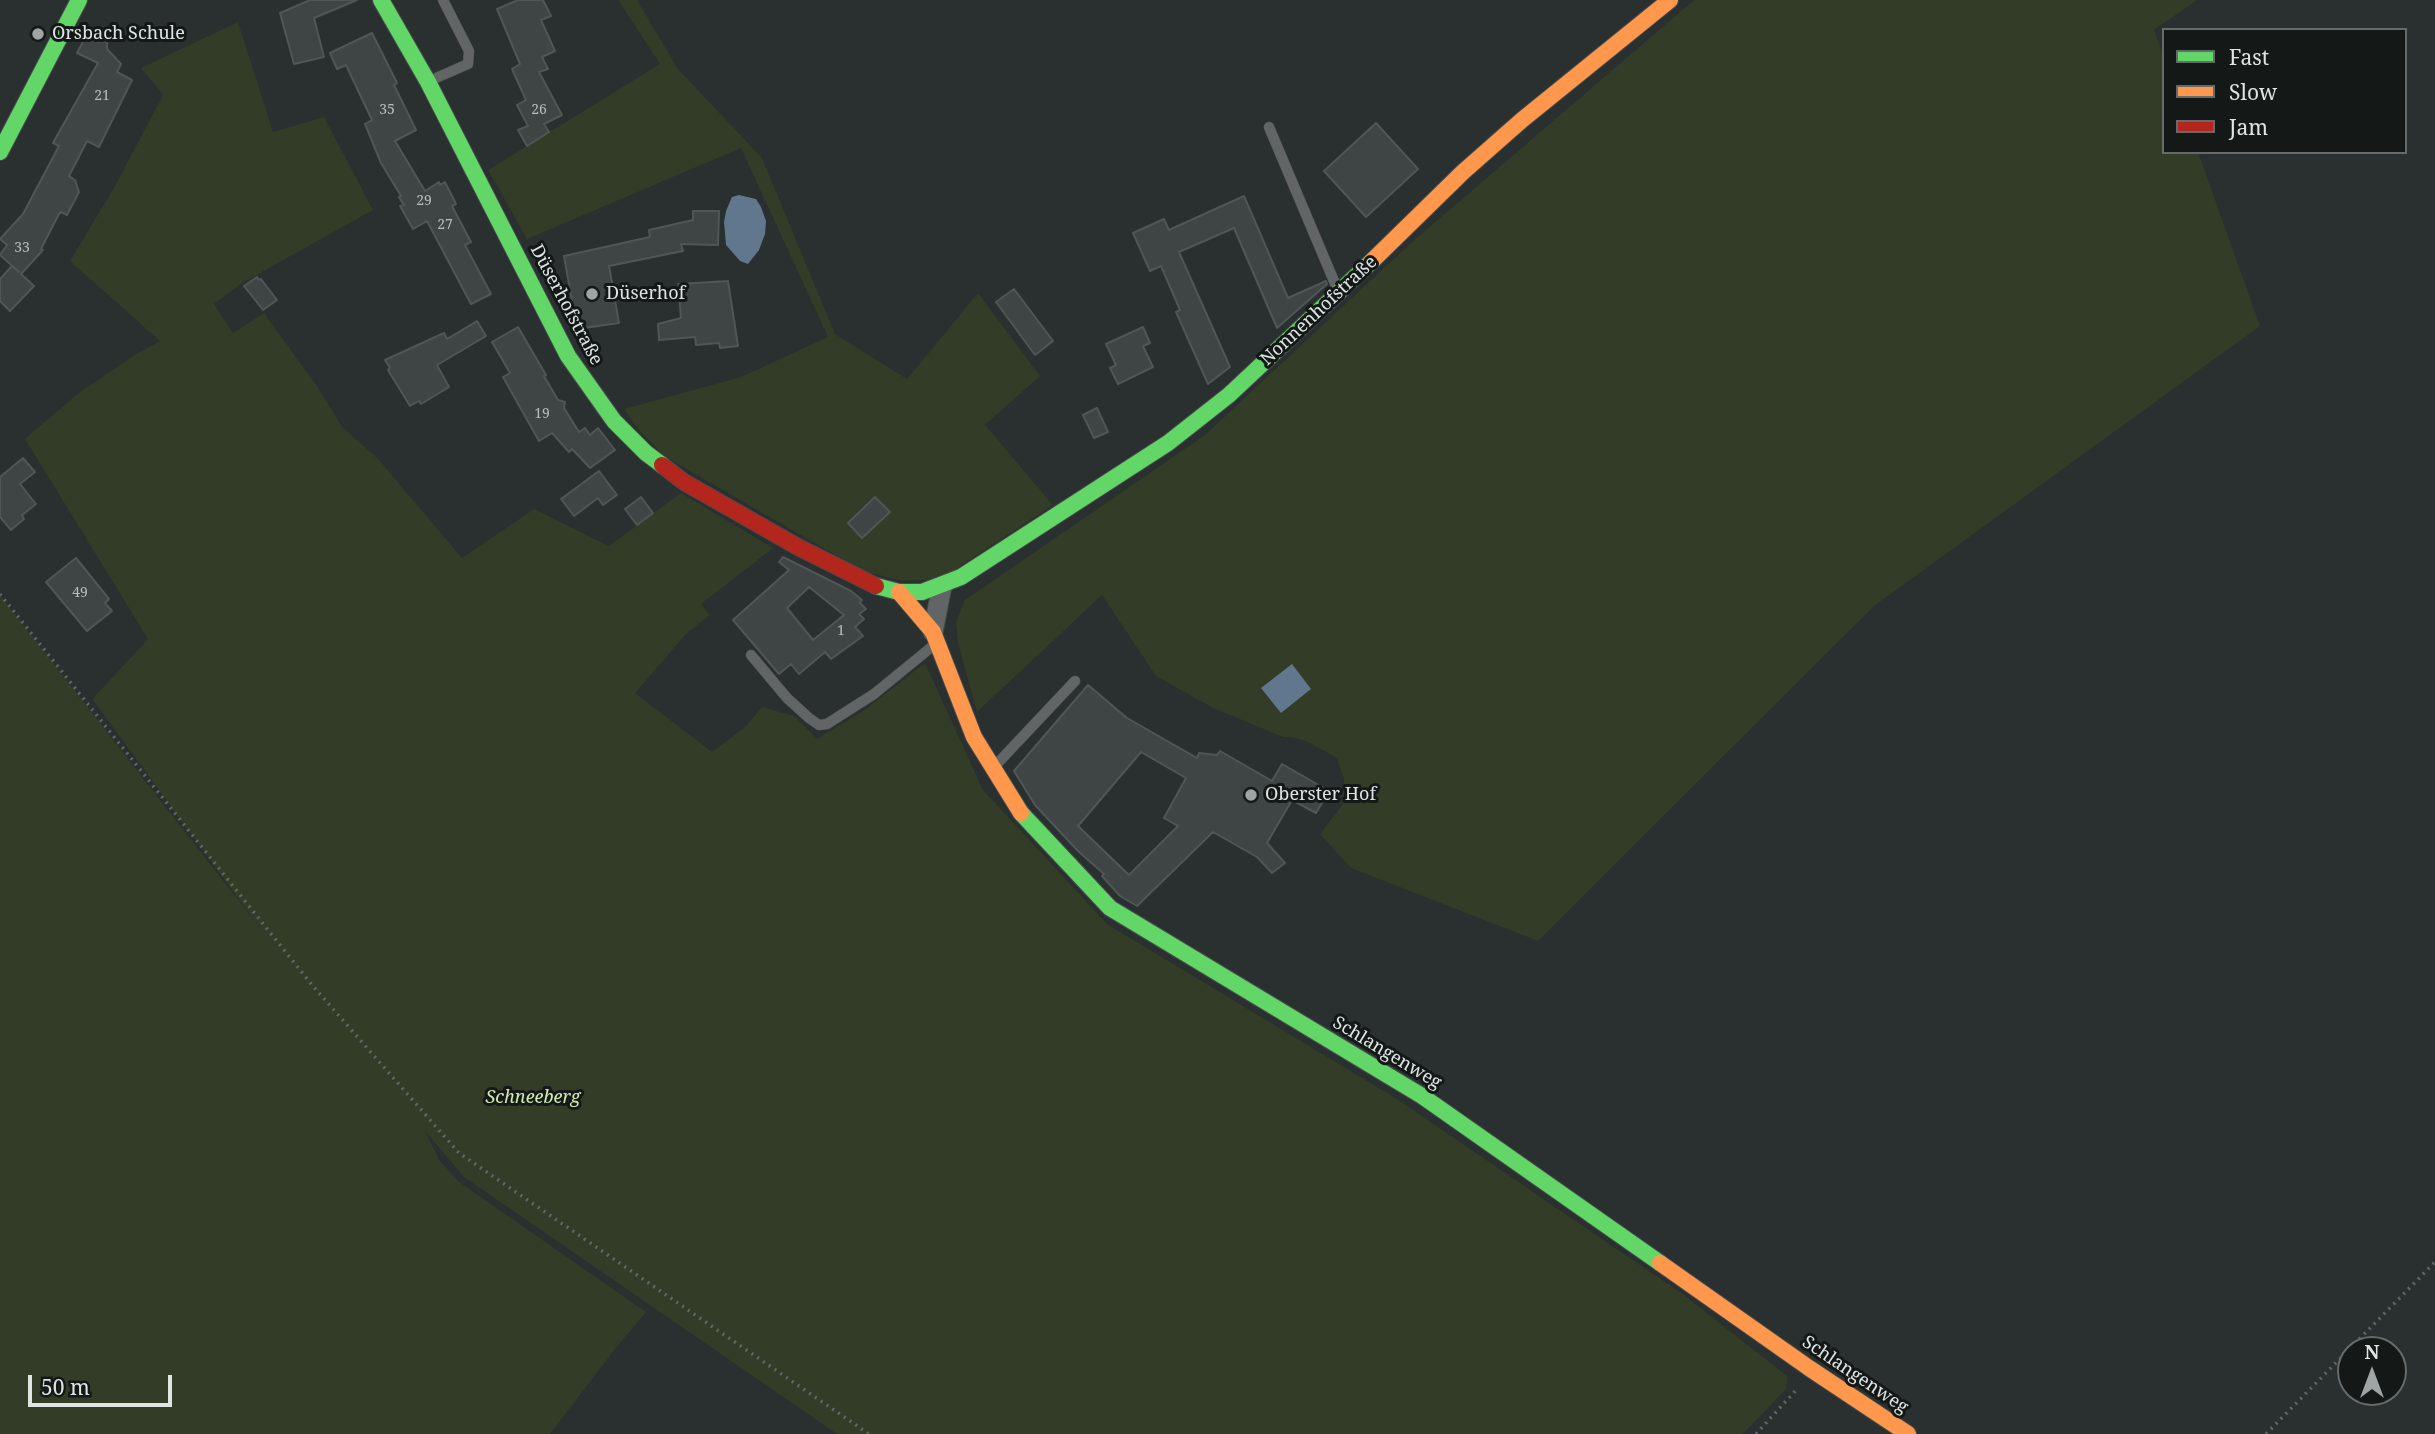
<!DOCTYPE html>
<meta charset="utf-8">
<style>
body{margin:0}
#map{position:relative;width:2435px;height:1434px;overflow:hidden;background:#2a2f2f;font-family:"Noto Serif",serif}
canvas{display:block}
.legend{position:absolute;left:2162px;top:28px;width:245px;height:126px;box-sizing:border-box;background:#141918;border:2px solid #656b6a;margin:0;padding:9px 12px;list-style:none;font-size:21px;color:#dee5e4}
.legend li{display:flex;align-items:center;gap:14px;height:35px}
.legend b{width:35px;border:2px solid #656b6a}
.north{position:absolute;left:2337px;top:1336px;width:70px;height:70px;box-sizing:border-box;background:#141918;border:2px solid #656b6a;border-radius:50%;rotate:0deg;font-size:19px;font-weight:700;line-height:28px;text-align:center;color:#dee5e4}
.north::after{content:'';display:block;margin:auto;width:24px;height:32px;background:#9fa5a5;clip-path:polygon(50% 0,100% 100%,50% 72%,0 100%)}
.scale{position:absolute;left:28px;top:1375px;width:144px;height:32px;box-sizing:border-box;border:4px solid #dee5e4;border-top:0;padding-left:9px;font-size:21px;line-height:24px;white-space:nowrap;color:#dee5e4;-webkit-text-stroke:5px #141918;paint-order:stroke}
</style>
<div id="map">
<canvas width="2435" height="1434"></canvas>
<ul class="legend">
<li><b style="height:9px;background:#63d668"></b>Fast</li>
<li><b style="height:9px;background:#ff974d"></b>Slow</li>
<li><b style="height:9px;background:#b3261e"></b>Jam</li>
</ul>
<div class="north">N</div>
<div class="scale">50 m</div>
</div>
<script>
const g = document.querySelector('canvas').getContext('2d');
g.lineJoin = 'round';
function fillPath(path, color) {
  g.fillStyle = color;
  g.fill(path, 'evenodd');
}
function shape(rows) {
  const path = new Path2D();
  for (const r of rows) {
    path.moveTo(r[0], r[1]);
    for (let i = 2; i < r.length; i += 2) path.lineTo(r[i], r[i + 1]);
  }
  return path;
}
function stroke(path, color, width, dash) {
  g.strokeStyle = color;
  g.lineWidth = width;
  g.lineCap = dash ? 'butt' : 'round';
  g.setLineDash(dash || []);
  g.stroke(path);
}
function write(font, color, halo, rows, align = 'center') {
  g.font = font + ' "Noto Serif",serif';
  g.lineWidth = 6;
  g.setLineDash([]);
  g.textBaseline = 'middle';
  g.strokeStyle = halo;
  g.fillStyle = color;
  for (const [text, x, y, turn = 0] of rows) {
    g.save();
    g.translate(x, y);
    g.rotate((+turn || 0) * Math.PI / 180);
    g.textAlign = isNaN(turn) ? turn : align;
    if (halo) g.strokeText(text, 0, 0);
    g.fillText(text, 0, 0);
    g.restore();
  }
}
fillPath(shape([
 [618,0,637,0,678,69,762,158,835,334,907,379,978,293,1040,376,985,425,1053,505,954,570,927,580,902,581,863,571,664,456,638,429,624,409,741,377,828,337,741,148,527,239,488,170,660,64],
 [1694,0,2197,0,2154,30,2164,57,2164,152,2198,152,2260,326,1874,606,1538,941,1351,868,1320,834,1343,804,1344,779,1337,758,1308,742,1292,737,1283,737,1213,708,1156,676,1102,595,977,712,958,643,956,622,965,600,1205,435,1412,242],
 [238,22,273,132,324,117,373,210,242,283,214,304,233,333,264,313,319,389,342,427,379,460,462,558,534,509,609,546,681,493,773,548,701,604,710,615,687,633,635,693,712,752,745,727,762,707,794,716,817,739,863,711,925,663,983,790,1107,924,1397,1099,1684,1295,1787,1376,1786,1389,1743,1434,837,1434,464,1177,425,1131,439,1160,459,1182,646,1312,615,1349,550,1434,0,1434,0,595,260,928,93,700,95,696,148,639,25,439,76,395,136,354,160,341,70,261,115,186,163,95,141,68]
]), '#333c27');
fillPath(shape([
 [739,195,756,199,761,207,766,221,765,234,759,250,748,264,740,261,726,245,724,222,726,211,732,197],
 [1292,664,1311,689,1281,713,1261,688]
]), '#60778e');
const building = shape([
 [310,0,357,0,314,18,324,57,294,64,280,13,310,0],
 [518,0,543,0,551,16,541,20,555,51,542,57,548,69,539,72,562,115,544,124,549,132,527,146,518,130,528,126,517,105,526,100,512,69,520,64,497,9,518,0],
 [372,33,397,83,394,85,416,130,395,141,425,191,439,182,440,185,445,182,456,204,452,206,471,242,465,245,491,294,471,304,427,221,413,229,400,206,404,205,399,197,401,196,381,163,365,124,372,120,346,65,337,69,330,53,372,33],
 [86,36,98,42,107,41,107,49,121,64,117,72,132,80,99,147,87,141,69,176,75,180,79,192,67,215,61,212,59,214,41,249,43,250,21,274,34,286,10,311,0,301,0,279,12,266,19,272,0,255,7,245,0,239,23,214,59,146,53,143,98,63,77,53,86,36],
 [1376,123,1418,169,1366,217,1324,171,1376,123],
 [1244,196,1288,298,1326,281,1327,284,1277,328,1234,228,1179,252,1230,367,1208,384,1176,312,1180,310,1161,266,1150,271,1133,233,1164,219,1169,230,1244,196],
 [693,211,719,211,718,245,681,244,683,251,609,266,619,323,577,329,564,256,650,237,649,230,693,220,693,211],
 [257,277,259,280,261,279,277,300,263,310,244,286,257,277],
 [728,281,738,346,720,348,719,343,696,345,695,337,659,340,658,324,681,318,678,284,728,281],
 [1014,289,1053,341,1035,355,996,302,1014,289],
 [477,321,486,336,437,365,449,387,421,404,419,401,410,406,388,370,390,368,385,360,444,333,447,339,477,321],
 [518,327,546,375,544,376,558,400,565,402,564,408,579,432,585,428,590,435,598,428,615,450,590,468,572,449,569,452,552,433,539,441,503,377,510,373,492,342,518,327],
 [1143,327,1150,343,1143,346,1153,367,1118,384,1110,368,1116,365,1106,344,1143,327],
 [1097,408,1108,432,1094,438,1083,415,1097,408],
 [23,458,35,472,20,484,36,504,22,515,24,519,11,530,0,517,0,477,23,458],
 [599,471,617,495,603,505,598,498,574,516,561,499,599,471],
 [641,497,653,513,637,525,625,509,641,497],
 [875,497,890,512,862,538,848,523,875,497],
 [783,557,851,591,862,600,860,603,866,609,859,614,864,619,855,627,863,636,831,659,825,652,799,674,791,664,779,674,733,620,789,570,779,562,783,557],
 [809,587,844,615,813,640,787,608,809,587],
 [76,558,109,599,105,603,112,611,87,631,46,582,76,558],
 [1088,685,1127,718,1197,758,1199,753,1217,755,1220,751,1272,781,1282,764,1329,791,1316,813,1292,800,1267,843,1285,863,1272,873,1257,857,1213,832,1137,906,1120,896,1102,876,1104,874,1078,851,1035,805,1014,771,1088,685],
 [1141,752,1186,778,1164,818,1178,826,1129,875,1078,826,1141,752]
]);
fillPath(building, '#3f4444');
stroke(building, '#505656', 2);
const lane = shape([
 [429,81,468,64,469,51,443,0],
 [1269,127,1339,293],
 [751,655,787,698,809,718,819,725,827,724,874,694,934,645],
 [994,767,1075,681]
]);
const street = shape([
 [933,632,942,586]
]);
const fast = shape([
 [381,0,428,82,568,356,614,421,646,453,662,465],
 [0,152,79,0],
 [876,586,899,592,922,592,961,577,1168,443,1229,395,1372,261],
 [1021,813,1110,908,1422,1096,1660,1263]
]);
const slow = shape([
 [1372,261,1463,172,1522,120,1670,0],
 [899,592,933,632,974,737,1021,813],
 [1660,1263,1809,1368,1908,1434]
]);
const jam = shape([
 [662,465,684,482,798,547,876,586]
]);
stroke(lane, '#474d4c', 11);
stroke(street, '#474d4c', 21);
stroke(fast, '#474d4c', 18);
stroke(slow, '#474d4c', 18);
stroke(jam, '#474d4c', 18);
stroke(shape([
 [0,594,312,985,459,1153,869,1434],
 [1756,1434,1798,1388],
 [2266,1434,2435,1262]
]), '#636666', 3.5, [2, 5]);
stroke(lane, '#616565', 10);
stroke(street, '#616565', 19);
stroke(fast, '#63d668', 16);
stroke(slow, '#ff974d', 16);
stroke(jam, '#b3261e', 16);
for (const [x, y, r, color] of [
 [38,34,7,"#9fa5a5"],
 [592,294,7,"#9fa5a5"],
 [1251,795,7,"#9fa5a5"]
]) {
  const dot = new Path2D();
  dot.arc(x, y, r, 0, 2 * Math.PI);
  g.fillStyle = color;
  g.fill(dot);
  stroke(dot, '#141918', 2.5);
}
write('14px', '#b6bdbc', null, [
 ["21",102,96],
 ["35",387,110],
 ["26",539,110],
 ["29",424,201],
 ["27",445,225],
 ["33",22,248],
 ["19",542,414],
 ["49",80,593],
 ["1",841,631]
]);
write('18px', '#dee5e4', '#141918', [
 ["Orsbach Schule",52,34],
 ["Düserhof",606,294],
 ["Oberster Hof",1265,795]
], 'left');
write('18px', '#dee5e4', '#141918', [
 ["Düserhofstraße",566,305,62],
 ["Nonnenhofstraße",1319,311,-43],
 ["Schlangenweg",1387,1053,31],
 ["Schlangenweg",1855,1375,34]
]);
write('italic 18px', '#d2e9b1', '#141918', [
 ["Schneeberg",533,1098]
]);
</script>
